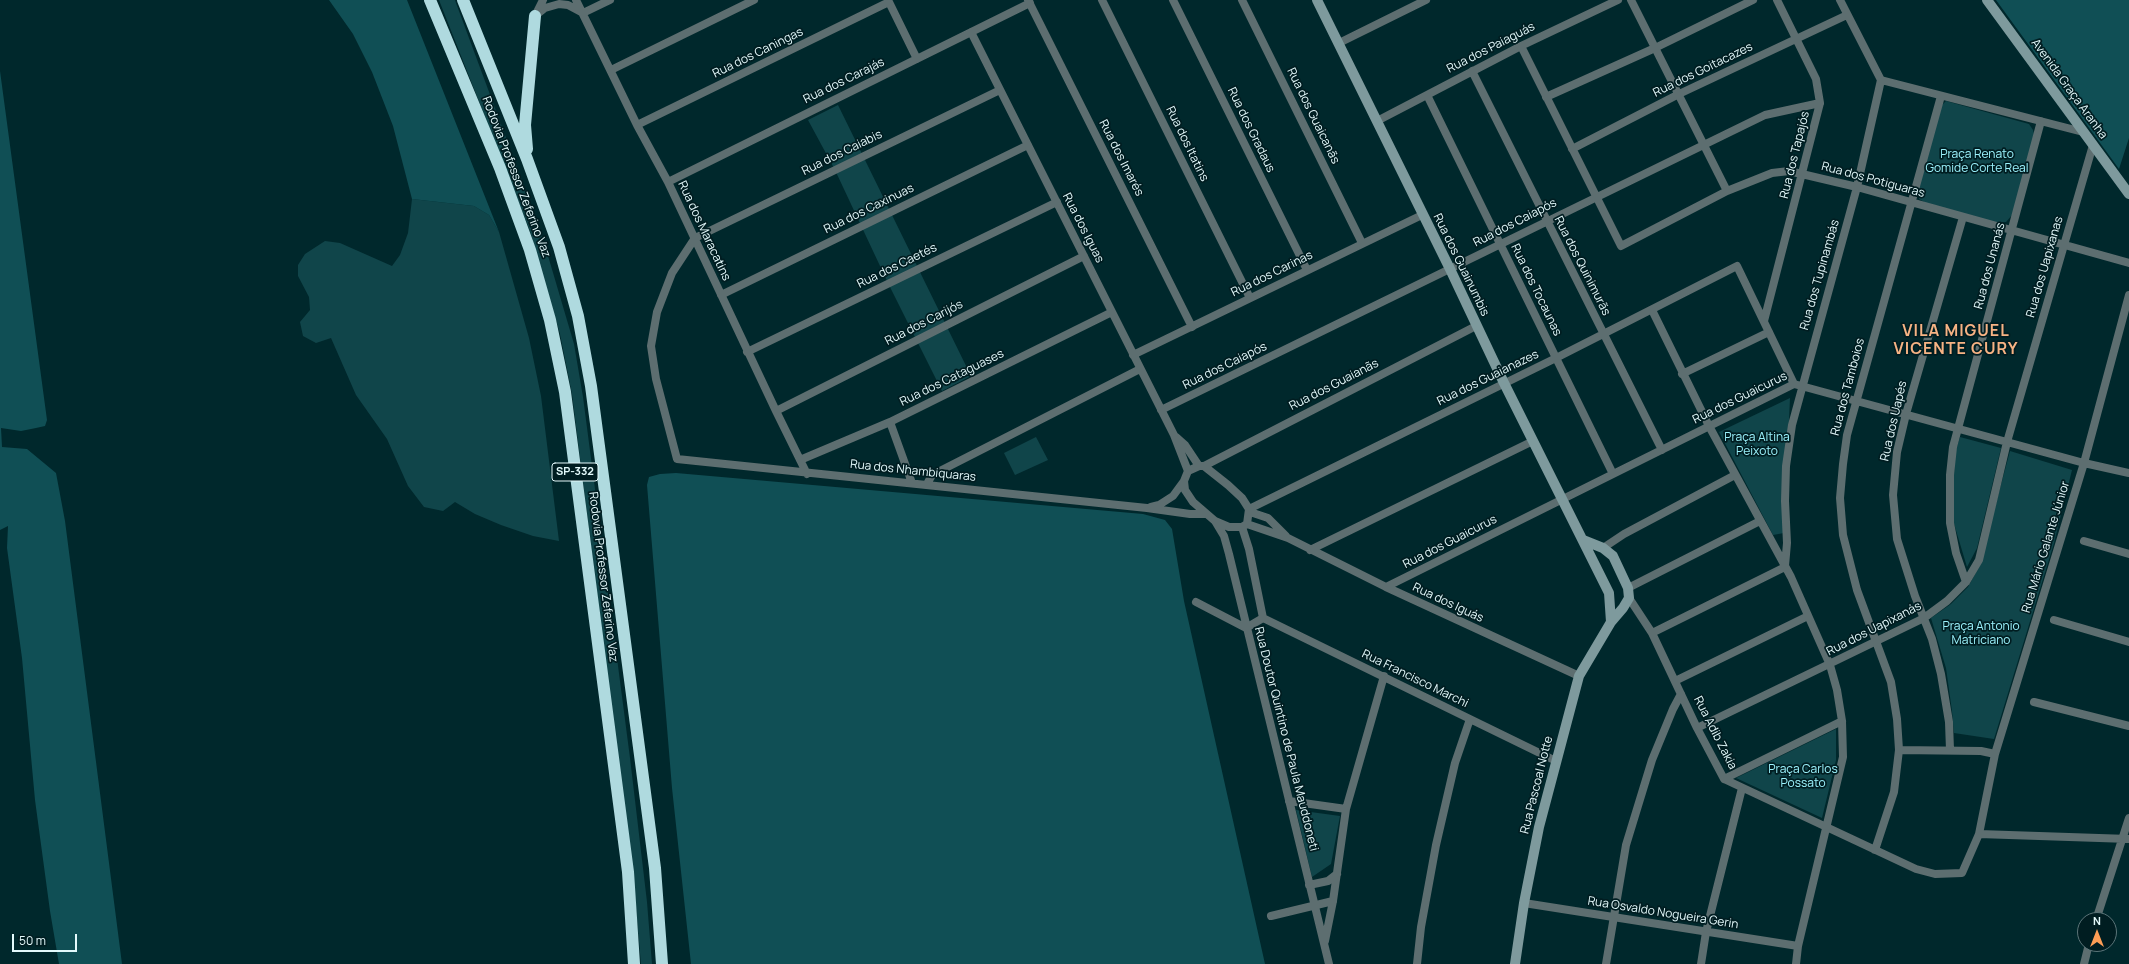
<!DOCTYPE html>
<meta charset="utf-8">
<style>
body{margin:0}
#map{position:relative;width:2129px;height:964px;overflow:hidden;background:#00282c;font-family:Manrope,sans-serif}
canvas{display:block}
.north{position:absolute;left:2077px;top:912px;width:40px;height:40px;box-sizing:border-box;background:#001d21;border:1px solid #5b7579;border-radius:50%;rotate:0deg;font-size:11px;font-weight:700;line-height:16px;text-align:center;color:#e4fafc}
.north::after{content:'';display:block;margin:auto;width:14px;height:18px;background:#fd9d55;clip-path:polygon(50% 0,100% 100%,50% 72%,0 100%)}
.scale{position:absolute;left:12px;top:934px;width:65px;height:18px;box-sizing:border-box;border:2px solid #e4fafc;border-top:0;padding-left:5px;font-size:12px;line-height:14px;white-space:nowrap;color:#e4fafc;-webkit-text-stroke:3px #001d21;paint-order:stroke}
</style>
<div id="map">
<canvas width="2129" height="964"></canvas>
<div class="north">N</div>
<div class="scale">50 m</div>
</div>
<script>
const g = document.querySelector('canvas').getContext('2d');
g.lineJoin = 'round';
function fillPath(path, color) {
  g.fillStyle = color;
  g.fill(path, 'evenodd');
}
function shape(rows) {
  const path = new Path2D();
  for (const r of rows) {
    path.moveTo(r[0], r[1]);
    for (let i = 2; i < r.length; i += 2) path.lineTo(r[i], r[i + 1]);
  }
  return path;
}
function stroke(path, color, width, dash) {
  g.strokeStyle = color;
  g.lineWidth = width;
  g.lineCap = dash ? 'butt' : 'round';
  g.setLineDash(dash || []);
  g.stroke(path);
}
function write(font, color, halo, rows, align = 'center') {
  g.font = font + ' Manrope,sans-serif';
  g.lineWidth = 3.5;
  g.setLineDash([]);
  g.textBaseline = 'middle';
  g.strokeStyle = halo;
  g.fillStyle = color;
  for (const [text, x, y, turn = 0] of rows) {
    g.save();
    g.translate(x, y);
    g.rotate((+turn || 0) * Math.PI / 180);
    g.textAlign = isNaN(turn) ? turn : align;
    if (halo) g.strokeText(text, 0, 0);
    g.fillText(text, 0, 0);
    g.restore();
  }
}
fillPath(shape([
 [439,0,455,0,456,3,541,232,574,344,583,397,630,758,647,902,652,964,641,964,635,897,572,394,560,334,530,231],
 [1946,101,2029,124,2033,130,2035,138,2013,214,2006,222,1997,223,1926,203,1919,199,1918,186,1942,105],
 [838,105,971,376,942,391,888,283,835,170,808,120],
 [412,199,474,206,489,215,499,232,529,338,541,396,559,541,533,536,501,525,475,514,455,502,443,511,424,507,408,486,387,439,356,395,331,338,316,343,303,336,300,322,310,310,309,297,298,276,298,265,305,254,325,241,340,243,392,266,400,255,408,233],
 [1790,398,1784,533,1773,535,1719,432],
 [1036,437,1048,460,1015,475,1004,453],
 [1960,437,2001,448,1977,548,1967,567,1952,517,1955,453],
 [2010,451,2072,470,2054,543,1994,739,1954,733,1952,711,1946,668,1931,618,1951,604,1968,587,1979,567],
 [1836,729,1836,760,1822,818,1736,778],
 [1296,810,1340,816,1331,864,1312,877]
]), '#10454a');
fillPath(shape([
 [329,0,407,0,499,232,489,215,474,206,412,199,393,126,372,72,353,34],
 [1996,0,2129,0,2129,138,2119,169],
 [0,71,47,420,45,426,36,428,21,431,1,428,2,447,27,449,56,473,65,521,122,964,59,964,50,911,35,800,22,658,7,548,8,526,0,530],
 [676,473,1143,514,1165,520,1172,529,1184,601,1265,964,691,964,672,788,647,485,649,477,660,474]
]), '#104f55');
stroke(shape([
 [576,0,637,125,668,182,776,411,807,474],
 [888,0,917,59],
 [1028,0,1192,327],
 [1102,0,1250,298],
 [1173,0,1307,270],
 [1242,0,1362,243],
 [1631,0,1727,191],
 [537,12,543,0],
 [535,16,545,8,559,4,568,5,583,13,610,0],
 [971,32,1174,435,1188,471,1184,481,1185,490,1193,502,1215,521,1229,527,1242,527,1247,524,1249,509,1242,498,1228,485,1204,466,1199,466,1188,471],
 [1339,43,1426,0],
 [1521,46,1621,246,1727,191,1772,173,1789,171,1857,187,2129,263],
 [611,70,754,0],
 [1472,71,1662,450],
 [1881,80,2083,132],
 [1000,90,695,238,672,273,657,312,651,346,656,379,677,459,1147,508,1190,514,1204,514],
 [1427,95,1613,474],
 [1546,97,1655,48,1753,0],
 [1377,121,1521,46,1618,0],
 [637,125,889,2],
 [1572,149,1679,94,1847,15],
 [668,182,1030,3],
 [721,295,1028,145],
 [1652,310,1709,426,1791,577,1830,665,1837,690,1842,721,1843,757,1798,946,1796,964],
 [1764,321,1820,103,1816,79,1777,0],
 [747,352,1057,202],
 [1133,355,1422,215],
 [1682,374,1769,332],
 [1161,410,1765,115,1820,103],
 [776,411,1084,256],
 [890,422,912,483],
 [1176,437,1185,445,1199,466],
 [800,460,890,422,1112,312],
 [1204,466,1476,326],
 [927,484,932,475,1140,369],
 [1151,507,1159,505,1173,496,1184,481],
 [1249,509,1556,358,1737,266,1794,384],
 [1250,512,1268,518,1286,536],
 [1215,521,1224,536,1229,554,1329,964],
 [1247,524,1288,538,1386,587,1579,676],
 [1242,527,1249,549,1263,618],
 [2084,541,2129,554],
 [1603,548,1624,534,1735,475],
 [1310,550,1533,441],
 [1785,566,1787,543,1785,501,1786,466,1792,425,1857,187,1881,80,1840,0],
 [1966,582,1956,553,1950,523,1950,475,1953,447,2041,121],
 [1386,587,1794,384,2084,463,2129,473],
 [1628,588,1760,521],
 [1629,598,1652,633,1697,728,1724,779,1916,869,1935,874,1962,873,1979,834,1995,754,2084,463,2129,295],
 [1196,602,1246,628],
 [2054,620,2129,642],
 [1246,628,1263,618,1556,761],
 [1652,633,1785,567],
 [1675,681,1808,616],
 [2034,702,2129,726],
 [1697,728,1924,618,1947,601,1966,582,1979,560,2007,442,2093,145],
 [1899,750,1981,751,1995,754],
 [1950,750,1949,722,1941,674,1932,639,1915,596,1897,539,1893,495,1897,452,1906,414,1963,217],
 [1724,779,1842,721],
 [1289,801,1346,809],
 [1979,834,2129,839],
 [1875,850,1894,792,1899,750,1897,719,1891,682,1857,590,1843,535,1840,498,1843,464,1847,435,1941,96],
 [1309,885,1328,881,1337,874],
 [1524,903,1798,946],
 [1271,916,1333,901],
 [2096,920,2129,818],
 [1325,941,1333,901,1346,809,1384,676],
 [1417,964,1421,927,1436,845,1455,763,1470,719],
 [1606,964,1626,845,1652,760,1673,709,1681,694],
 [1701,964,1706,932,1742,788],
 [2084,964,2089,944]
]), '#5d6e70', 8);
stroke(shape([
 [1317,0,1450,269,1504,383,1609,593,1611,622],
 [1987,0,2129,194],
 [1515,964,1524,903,1539,827,1579,676,1611,622,1623,608,1629,598,1628,588,1613,556,1603,548,1583,540]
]), '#7e9a9d', 10);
stroke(shape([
 [430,0,500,168,530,250,550,320,565,392,628,872,634,964],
 [463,0,527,159,559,247,578,316,591,386,655,868,662,964],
 [527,149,525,125,535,16]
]), '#afdadf', 12);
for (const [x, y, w] of [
 [575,472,46]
]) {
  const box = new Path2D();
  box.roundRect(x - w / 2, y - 9, w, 18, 3);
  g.fillStyle = '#001d21';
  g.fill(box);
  stroke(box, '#e4fafc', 1);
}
write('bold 11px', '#e4fafc', null, [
 ["SP-332",575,472]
]);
write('12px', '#e4fafc', '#001d21', [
 ["Rua dos Paiaguás",1491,48,-27],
 ["Rua dos Caningas",758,53,-26],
 ["Rua dos Goitacazes",1703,70,-26],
 ["Rua dos Carajás",844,81,-26],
 ["Avenida Graça Aranha",2069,89,54],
 ["Rua dos Guaicanãs",1313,116,64],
 ["Rua dos Gradaus",1251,130,64],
 ["Rua dos Itatins",1187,144,64],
 ["Rua dos Caiabis",842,153,-26],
 ["Rua dos Tapajós",1795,155,-76],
 ["Rua dos Imarés",1121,158,63],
 ["Rodovia Professor Zeferino Vaz",516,177,69],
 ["Rua dos Potiguaras",1873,180,15],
 ["Rua dos Caxinuas",869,209,-26],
 ["Rua dos Caiapós",1515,223,-27],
 ["Rua dos Iguas",1083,228,63],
 ["Rua dos Maracatins",704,231,65],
 ["Rua dos Guainumbis",1461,265,64],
 ["Rua dos Caetés",897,266,-26],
 ["Rua dos Quinimurãs",1582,266,63],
 ["Rua dos Unanás",1990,266,-75],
 ["Rua dos Uapixanas",2045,267,-74],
 ["Rua dos Carinas",1272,274,-26],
 ["Rua dos Tupinambás",1820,275,-74],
 ["Rua dos Tocaunas",1536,290,64],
 ["Rua dos Carijós",924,323,-27],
 ["Rua dos Caiapós",1225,366,-26],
 ["Rua dos Cataguases",952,378,-26],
 ["Rua dos Guaianazes",1488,378,-26],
 ["Rua dos Guaianãs",1334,385,-27],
 ["Rua dos Tamboios",1848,387,-75],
 ["Rua dos Guaicurus",1740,398,-26],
 ["Rua dos Uapés",1894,421,-77],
 ["Rua dos Nhambiquaras",913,471,6],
 ["Rua dos Guaicurus",1450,542,-27],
 ["Rua Mário Galante Júnior",2046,547,-73],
 ["Rodovia Professor Zeferino Vaz",603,577,83],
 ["Rua dos Iguás",1448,603,25],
 ["Rua dos Uapixanás",1874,629,-27],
 ["Rua Francisco Marchi",1415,679,26],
 ["Rua Adib Zakia",1715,733,63],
 ["Rua Doutor Quintino de Paula Mauddoneti",1286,739,76],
 ["Rua Pascoal Notte",1537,785,-76],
 ["Rua Osvaldo Nogueira Gerin",1663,913,9]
]);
write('12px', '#9cf3fd', '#001d21', [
 ["Praça Renato",1977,155],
 ["Gomide Corte Real",1977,169],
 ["Praça Altina",1757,438],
 ["Peixoto",1757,452],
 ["Praça Antonio",1981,627],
 ["Matriciano",1981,641],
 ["Praça Carlos",1803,770],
 ["Possato",1803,784]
]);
g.letterSpacing = '1px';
write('bold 16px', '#f6b384', '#001d21', [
 ["VILA MIGUEL",1956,332],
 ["VICENTE CURY",1956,350]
]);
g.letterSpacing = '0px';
</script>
